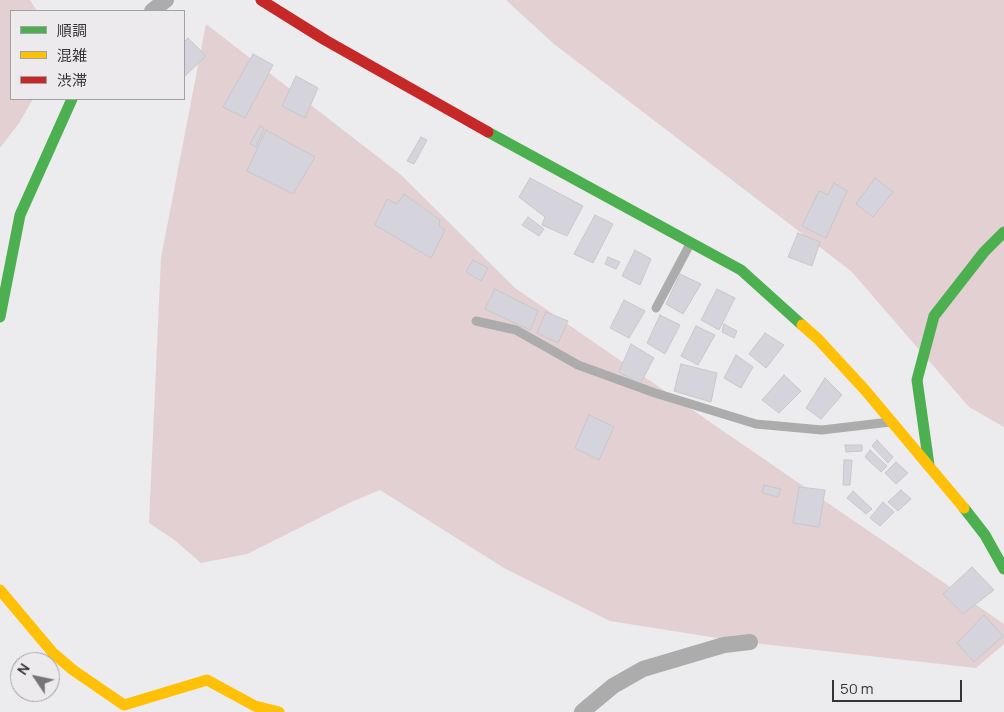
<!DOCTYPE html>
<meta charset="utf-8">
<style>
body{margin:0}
#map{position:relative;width:1004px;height:712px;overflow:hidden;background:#ecebed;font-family:Manrope,"Noto Sans JP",sans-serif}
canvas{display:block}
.legend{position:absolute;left:10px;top:10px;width:175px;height:90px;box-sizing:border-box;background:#edeaee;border:1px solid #a3a1a4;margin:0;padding:6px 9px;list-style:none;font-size:15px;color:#353436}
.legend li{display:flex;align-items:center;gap:10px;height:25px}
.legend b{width:25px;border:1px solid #a3a1a4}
.north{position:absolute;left:10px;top:652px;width:50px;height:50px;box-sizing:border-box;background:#edeaee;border:1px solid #a3a1a4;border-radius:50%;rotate:304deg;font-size:14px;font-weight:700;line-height:20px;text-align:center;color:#353436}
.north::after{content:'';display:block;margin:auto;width:18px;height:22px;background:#757476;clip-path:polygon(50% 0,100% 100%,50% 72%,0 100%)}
.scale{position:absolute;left:832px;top:680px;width:130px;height:22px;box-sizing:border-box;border:2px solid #353436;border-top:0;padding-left:6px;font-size:15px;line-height:18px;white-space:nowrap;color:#353436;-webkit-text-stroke:4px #edeaee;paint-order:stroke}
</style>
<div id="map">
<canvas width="1004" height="712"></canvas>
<ul class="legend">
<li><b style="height:6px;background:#4caf50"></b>順調</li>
<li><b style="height:6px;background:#ffc107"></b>混雑</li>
<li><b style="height:6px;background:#c62828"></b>渋滞</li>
</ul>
<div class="north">N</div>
<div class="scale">50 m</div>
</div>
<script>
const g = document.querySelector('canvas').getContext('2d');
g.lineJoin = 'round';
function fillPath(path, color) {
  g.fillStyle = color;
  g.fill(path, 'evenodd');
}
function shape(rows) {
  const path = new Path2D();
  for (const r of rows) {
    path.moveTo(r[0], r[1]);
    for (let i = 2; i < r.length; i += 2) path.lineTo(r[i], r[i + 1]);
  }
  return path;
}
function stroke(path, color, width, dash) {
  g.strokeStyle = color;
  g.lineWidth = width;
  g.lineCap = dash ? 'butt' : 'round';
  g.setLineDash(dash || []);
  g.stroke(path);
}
fillPath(shape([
 [0,0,30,0,37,11,11,11,11,99,33,99,19,123,0,148],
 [506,0,1004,0,1004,427,969,407,851,271,554,44],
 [206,24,400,174,515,288,1004,624,1004,644,976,668,736,641,610,621,504,568,380,490,349,503,247,554,201,563,172,538,149,523,161,258]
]), '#e3d0d2');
const building = shape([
 [188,38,206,56,184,77,184,42,188,38],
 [253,54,273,65,245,118,223,107,253,54],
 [296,76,318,88,305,118,282,106,296,76],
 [260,126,264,128,256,147,250,144,260,126],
 [266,130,315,157,293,194,247,171,266,130],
 [421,137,427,140,414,164,407,161,421,137],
 [530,178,583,206,567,236,542,225,545,217,519,197,530,178],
 [875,178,893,192,873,217,856,204,875,178],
 [834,183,847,191,826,238,802,226,819,191,828,195,834,183],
 [404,194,440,220,439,226,445,230,431,258,375,225,387,199,397,204,404,194],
 [595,215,613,224,593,263,574,254,595,215],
 [528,217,544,229,539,236,522,225,528,217],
 [798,233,820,242,812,266,788,257,798,233],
 [635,250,651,259,640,285,622,276,635,250],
 [608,257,620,262,616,269,605,264,608,257],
 [473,260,488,268,481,281,466,272,473,260],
 [680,274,701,284,683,314,666,304,680,274],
 [495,289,538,311,530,330,485,309,495,289],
 [717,289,735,298,719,330,701,320,717,289],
 [624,300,645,311,629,338,610,328,624,300],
 [546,312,568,321,558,343,537,333,546,312],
 [660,315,680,325,665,354,647,343,660,315],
 [724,324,737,331,734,338,722,332,724,324],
 [696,326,715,335,698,365,681,356,696,326],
 [765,333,784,345,766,368,749,354,765,333],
 [631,344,654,358,640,384,619,372,631,344],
 [736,355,753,367,741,388,724,378,736,355],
 [681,364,717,373,711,402,674,391,681,364],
 [784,375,801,391,779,413,762,400,784,375],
 [825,378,842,395,821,419,806,408,825,378],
 [589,415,614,427,599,460,575,448,589,415],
 [877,440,893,457,888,463,872,446,877,440],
 [845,445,862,445,862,451,846,452,845,445],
 [870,450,887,466,881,472,865,457,870,450],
 [844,460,852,460,850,485,843,485,844,460],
 [896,462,908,473,896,484,885,473,896,462],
 [764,485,781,489,778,497,762,493,764,485],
 [799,487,825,490,819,527,793,523,799,487],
 [901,490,911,499,898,511,888,502,901,490],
 [853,491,872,509,866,514,847,498,853,491],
 [883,502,894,512,880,526,870,518,883,502],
 [972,567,994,590,963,614,943,594,972,567],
 [984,615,1003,636,974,662,957,643,984,615]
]);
fillPath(building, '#d5d4dc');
stroke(building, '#c8c8ca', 1);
stroke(shape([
 [656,308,690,244],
 [476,321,516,330,578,365,655,393,756,424,822,430,890,422]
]), '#acacac', 9);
stroke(shape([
 [152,11,166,0],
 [582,712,613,686,643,669,724,645,750,642]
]), '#acacac', 16);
stroke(shape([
 [488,132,741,270,802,325],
 [0,317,20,215,72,99],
 [929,465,917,380,934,316,984,252,1004,232],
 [964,508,985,535,1004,569]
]), '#4caf50', 11);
stroke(shape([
 [802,325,818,339,865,390,964,508],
 [0,590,53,653,73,670,124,705,207,680,255,706,279,712]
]), '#ffc107', 11);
stroke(shape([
 [261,0,325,40,488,132]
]), '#c62828', 11);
</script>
